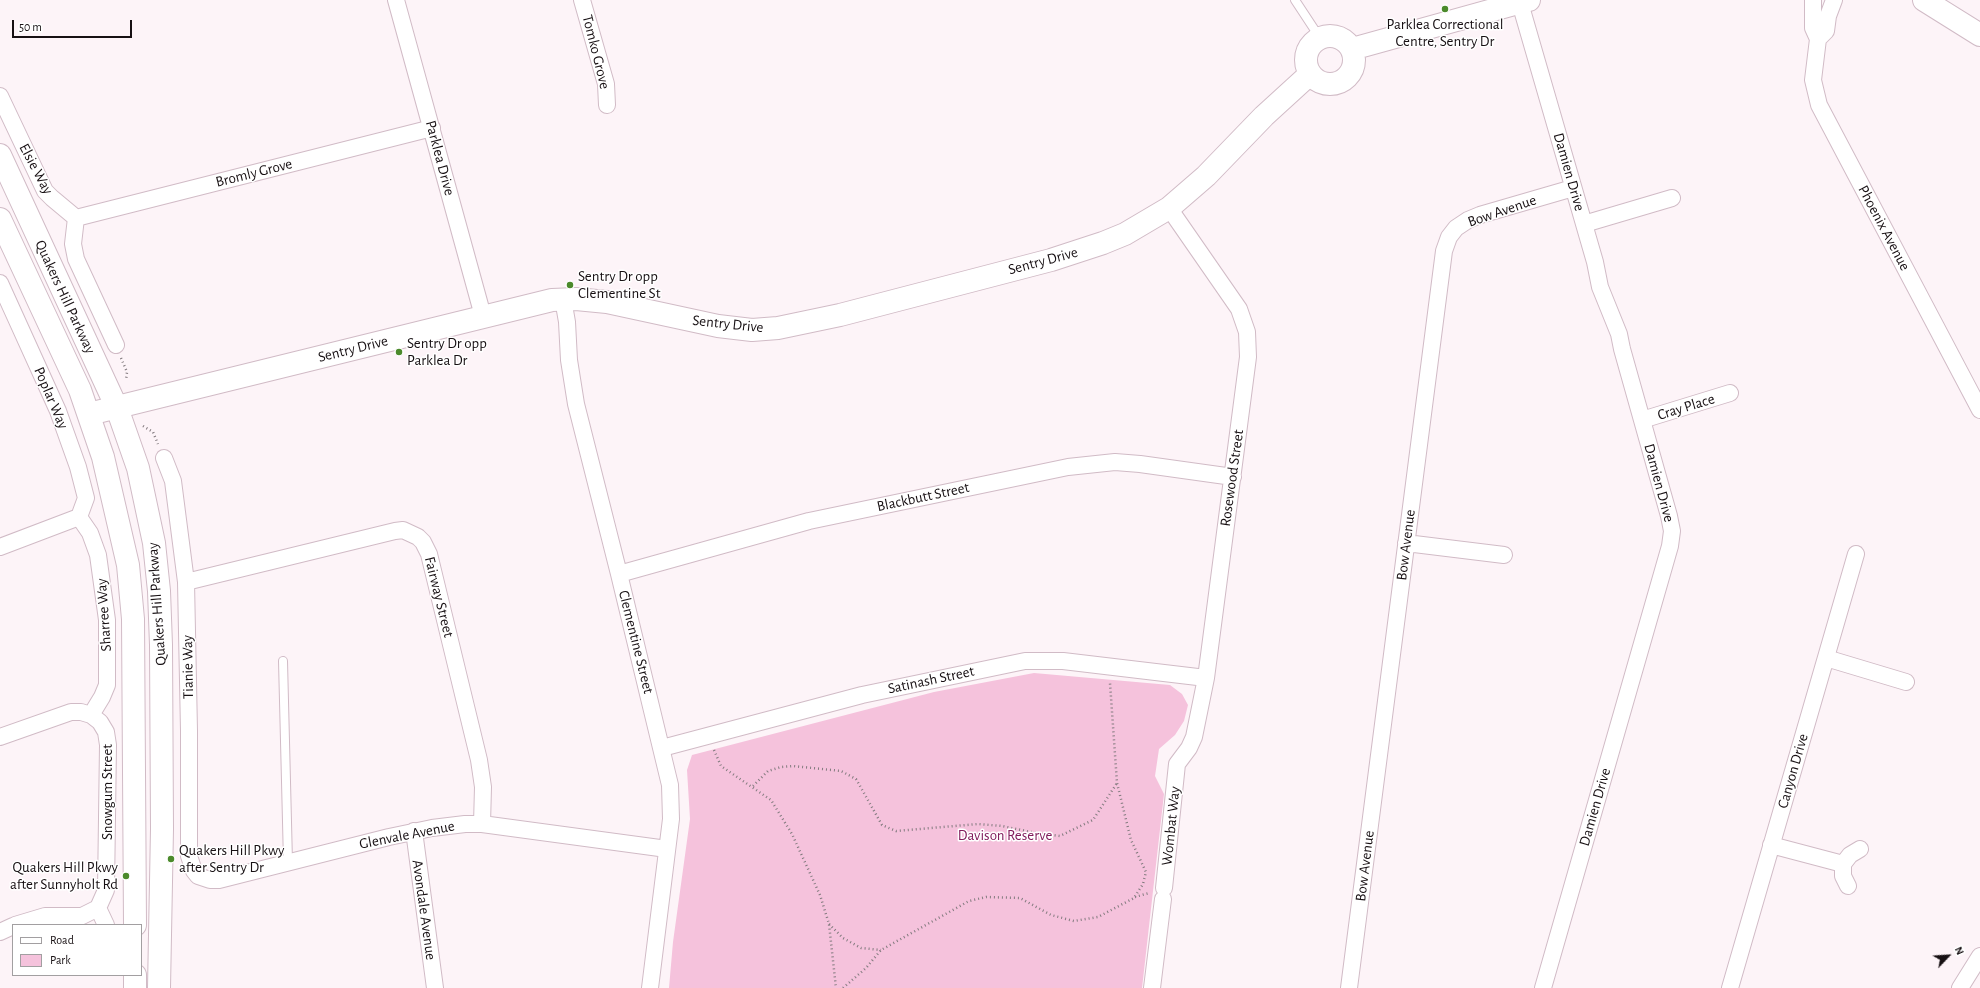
<!DOCTYPE html>
<style>
body{margin:0}
#map{position:relative;width:1980px;height:988px;overflow:hidden;background:#fdf4f8;font-family:"Alegreya Sans",sans-serif}
canvas{display:block}
.legend{position:absolute;left:12px;top:924px;width:130px;height:52px;box-sizing:border-box;background:#fff;border:1px solid #a29fa1;margin:0;padding:5px 7px;list-style:none;font-size:12px;color:#171013}
.legend li{display:flex;align-items:center;gap:8px;height:20px}
.legend b{width:20px;border:1px solid #a29fa1}
.north{position:absolute;left:1928px;top:936px;width:40px;height:40px;-webkit-text-stroke:3px #fff;paint-order:stroke;rotate:65deg;font-size:11px;font-weight:700;line-height:16px;text-align:center;color:#171013}
.north::after{content:'';display:block;margin:auto;width:14px;height:18px;background:#171013;clip-path:polygon(50% 0,100% 100%,50% 72%,0 100%)}
.scale{position:absolute;left:12px;top:20px;width:120px;height:18px;box-sizing:border-box;border:2px solid #171013;border-top:0;padding-left:5px;font-size:12px;line-height:14px;white-space:nowrap;color:#171013;-webkit-text-stroke:3px #fff;paint-order:stroke}
</style>
<div id="map">
<canvas width="1980" height="988"></canvas>
<ul class="legend">
<li><b style="height:5px;background:#fff"></b>Road</li>
<li><b style="height:11px;background:#f5c2dc"></b>Park</li>
</ul>
<div class="north">N</div>
<div class="scale">50 m</div>
</div>
<script>
const g = document.querySelector('canvas').getContext('2d');
g.lineJoin = 'round';
function fillPath(path, color) {
  g.fillStyle = color;
  g.fill(path, 'evenodd');
}
function shape(rows) {
  const path = new Path2D();
  for (const r of rows) {
    if (r.length === 3) {
      path.moveTo(r[0] + r[2], r[1]);
      path.arc(r[0], r[1], r[2], 0, 2 * Math.PI);
      continue;
    }
    path.moveTo(r[0], r[1]);
    for (let i = 2; i < r.length; i += 2) path.lineTo(r[i], r[i + 1]);
  }
  return path;
}
function stroke(path, color, width, dash) {
  g.strokeStyle = color;
  g.lineWidth = width;
  g.lineCap = dash ? 'butt' : 'round';
  g.setLineDash(dash || []);
  g.stroke(path);
}
function write(font, color, halo, rows, align = 'center') {
  g.font = font + ' "Alegreya Sans",sans-serif';
  g.lineWidth = 3;
  g.setLineDash([]);
  g.textBaseline = 'middle';
  g.strokeStyle = halo;
  g.fillStyle = color;
  for (const [text, x, y, turn = 0] of rows) {
    g.save();
    g.translate(x, y);
    g.rotate((+turn || 0) * Math.PI / 180);
    g.textAlign = isNaN(turn) ? turn : align;
    if (halo) g.strokeText(text, 0, 0);
    g.fillText(text, 0, 0);
    g.restore();
  }
}
fillPath(shape([
 [1034,673,1170,685,1182,694,1188,705,1184,721,1175,735,1159,749,1155,776,1164,794,1142,988,669,988,673,942,690,819,687,770,692,755,934,692]
]), '#f5c2dc');
const lane = shape([
 [1295,0,1320,38],
 [283,661,288,862]
]);
const street = shape([
 [396,0,483,316],
 [582,0,606,84,607,105],
 [1813,0,1813,28,1818,39,1813,80,1819,105,1980,410],
 [1520,3,1595,262,1600,287,1619,334,1622,349,1669,516,1672,531,1670,546,1543,988],
 [1818,39,1826,31,1828,16,1834,0],
 [0,96,45,191,52,198,76,218,73,244,76,259,116,345],
 [76,218,432,128],
 [1584,224,1672,198],
 [0,283,58,411,78,467,86,498,79,517],
 [563,299,567,322,569,360,576,404,619,574,670,785,671,819,650,988],
 [1642,420,1730,393],
 [164,458,173,481,186,582,189,731,189,856,194,871,198,876,210,880,219,880,389,837,432,828,465,824,482,824,667,849],
 [79,517,90,533,98,555,107,620,107,685,102,697,91,715],
 [1406,543,1504,555],
 [0,547,79,517],
 [619,574,809,521,1068,467,1115,462,1140,464,1233,477],
 [186,582,395,531,403,530,418,537,423,542,429,554,479,760,483,787,482,824],
 [1826,658,1906,682],
 [0,737,71,712,81,712,91,715,100,722,106,732,108,745,106,890,98,908,82,916,45,916,15,925],
 [662,748,862,695,1025,661,1063,661,1206,678],
 [414,831,435,988],
 [1771,845,1843,864],
 [1848,886,1843,876,1843,864,1850,855,1860,849],
 [1164,888,1177,764,1189,748,1194,737,1206,678,1248,357,1247,332,1239,309,1169,208],
 [98,908,106,925],
 [0,932,13,926],
 [1152,988,1163,899],
 [1349,988,1444,251,1449,237,1456,228,1468,220,1480,215,1573,188],
 [1730,988,1856,554],
 [1960,988,1980,956]
]);
const secondary = shape([
 [1924,0,1980,35],
 [1330,60,24],
 [1352,49,1529,0],
 [89,414,552,300,576,299,607,302,718,326,752,330,778,328,840,315,1051,260,1103,243,1125,234,1169,208,1206,176,1264,116,1310,74]
]);
const primary = shape([
 [0,155,117,408,138,468,154,543,159,591,161,645,162,829,159,988],
 [0,219,80,390,103,457,128,565,133,619,135,925],
 [135,975,135,988]
]);
stroke(lane, '#d1bbc6', 10);
stroke(street, '#d1bbc6', 18);
stroke(secondary, '#d1bbc6', 24);
stroke(primary, '#d1bbc6', 24);
stroke(shape([
 [121,358,127,372,126,380],
 [143,426,153,432,158,444],
 [714,750,721,766,771,800,792,834,820,895,829,924,836,988],
 [753,786,768,771,781,767,793,766,841,771,856,779,882,825,896,831,978,824,1002,826,1031,832,1060,836,1093,820,1117,783],
 [1135,897,1149,893],
 [829,924,843,938,861,948,881,950],
 [843,988,866,968,881,950,969,901,986,897,1020,898,1051,915,1074,921,1098,917,1134,898,1143,884,1146,872,1131,840,1117,783,1110,683]
]), '#837b7f', 2.5, [1, 3]);
stroke(lane, '#fff', 8);
stroke(street, '#fff', 16);
stroke(secondary, '#fff', 22);
stroke(primary, '#fff', 22);
for (const [x, y, r, color] of [
 [1445,9,4,"#4b8a2b"],
 [570,285,4,"#4b8a2b"],
 [399,352,4,"#4b8a2b"],
 [171,859,4,"#4b8a2b"],
 [126,876,4,"#4b8a2b"]
]) {
  const dot = new Path2D();
  dot.arc(x, y, r, 0, 2 * Math.PI);
  g.fillStyle = color;
  g.fill(dot);
  stroke(dot, '#fff', 1.5);
}
write('15px', '#171013', '#fff', [
 ["Parklea Correctional",1445,24,"center"],
 ["Centre, Sentry Dr",1445,41,"center"],
 ["Sentry Dr opp",578,276],
 ["Clementine St",578,293],
 ["Sentry Dr opp",407,343],
 ["Parklea Dr",407,360],
 ["Quakers Hill Pkwy",179,850],
 ["after Sentry Dr",179,867],
 ["Quakers Hill Pkwy",118,867,"right"],
 ["after Sunnyholt Rd",118,884,"right"]
], 'left');
write('15px', '#171013', '#fff', [
 ["Tomko Grove",596,52,76],
 ["Parklea Drive",440,158,75],
 ["Elsie Way",36,169,62],
 ["Damien Drive",1569,172,74],
 ["Bromly Grove",254,173,-14],
 ["Bow Avenue",1502,211,-19],
 ["Phoenix Avenue",1884,228,62],
 ["Sentry Drive",1043,261,-15],
 ["Quakers Hill Parkway",65,297,65],
 ["Sentry Drive",728,324,6],
 ["Sentry Drive",353,349,-14],
 ["Poplar Way",51,398,67],
 ["Cray Place",1686,407,-17],
 ["Rosewood Street",1232,478,-82],
 ["Damien Drive",1659,483,75],
 ["Blackbutt Street",923,497,-12],
 ["Bow Avenue",1406,545,-83],
 ["Fairway Street",439,597,76],
 ["Quakers Hill Parkway",157,604,-94],
 ["Sharree Way",104,615,-94],
 ["Clementine Street",636,642,76],
 ["Tianie Way",188,667,-91],
 ["Satinash Street",931,680,-12],
 ["Canyon Drive",1793,771,-74],
 ["Snowgum Street",107,792,-90],
 ["Damien Drive",1595,807,-74],
 ["Wombat Way",1171,826,-84],
 ["Glenvale Avenue",407,835,-11],
 ["Bow Avenue",1365,866,-83],
 ["Avondale Avenue",424,910,82]
]);
write('15px', '#811c5c', '#fff', [
 ["Davison Reserve",1005,835]
]);
</script>
